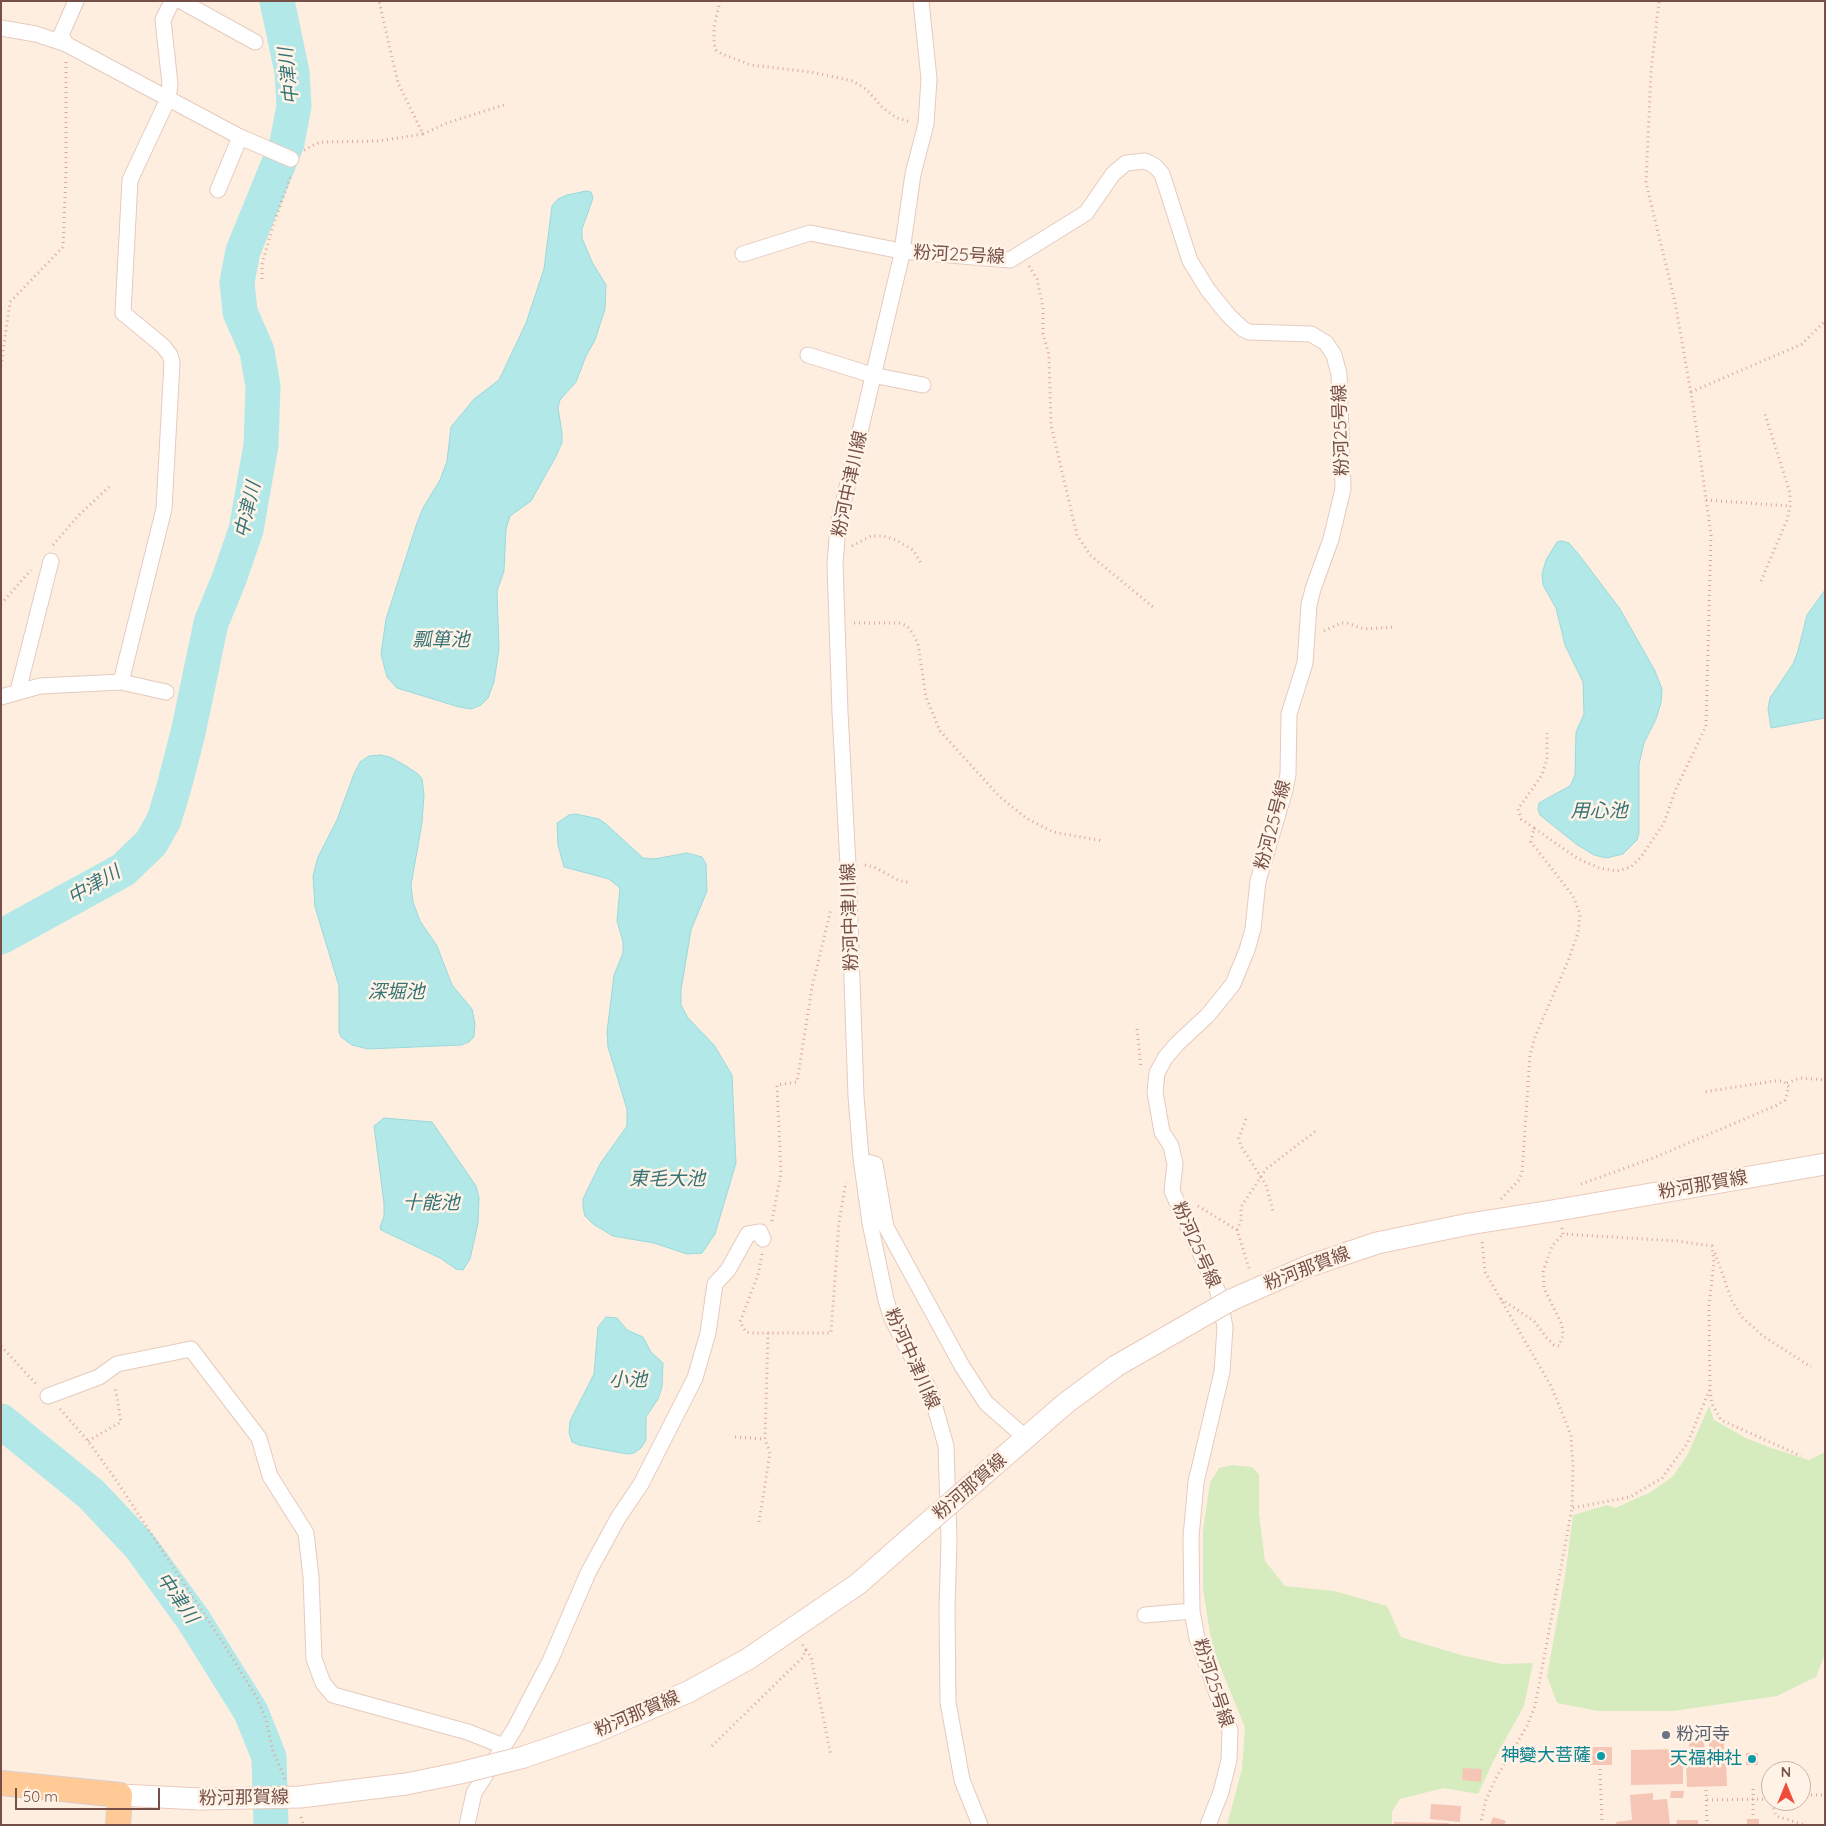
<!DOCTYPE html>
<meta charset="utf-8">
<style>
body{margin:0}
#map{position:relative;width:1826px;height:1826px;overflow:hidden;background:#feeee0;font-family:Quicksand,sans-serif}
canvas{display:block}
.frame{position:absolute;inset:0;border:2px solid #765046;pointer-events:none}
.north{position:absolute;left:1761px;top:1761px;width:50px;height:50px;box-sizing:border-box;background:#fff3e8;border:1px solid #c8b2a7;border-radius:50%;rotate:0deg;font-size:14px;font-weight:700;line-height:20px;text-align:center;color:#765046}
.north::after{content:'';display:block;margin:auto;width:18px;height:22px;background:#f04c3c;clip-path:polygon(50% 0,100% 100%,50% 72%,0 100%)}
.scale{position:absolute;left:15px;top:1788px;width:145px;height:22px;box-sizing:border-box;border:2px solid #765046;border-top:0;padding-left:6px;font-size:15px;line-height:18px;white-space:nowrap;color:#765046;-webkit-text-stroke:4px #fff3e8;paint-order:stroke}
</style>
<div id="map">
<canvas width="1826" height="1826"></canvas>
<div class="frame"></div>
<div class="north">N</div>
<div class="scale">50 m</div>
</div>
<script>
const g = document.querySelector('canvas').getContext('2d');
g.lineJoin = 'round';
function fillPath(path, color) {
  g.fillStyle = color;
  g.fill(path, 'evenodd');
}
function shape(rows) {
  const path = new Path2D();
  for (const r of rows) {
    path.moveTo(r[0], r[1]);
    for (let i = 2; i < r.length; i += 2) path.lineTo(r[i], r[i + 1]);
  }
  return path;
}
function stroke(path, color, width, dash) {
  g.strokeStyle = color;
  g.lineWidth = width;
  g.lineCap = dash ? 'butt' : 'round';
  g.setLineDash(dash || []);
  g.stroke(path);
}
function write(font, color, halo, rows, align = 'center') {
  g.font = font + ' Quicksand,"Noto Sans JP",sans-serif';
  g.lineWidth = 5;
  g.setLineDash([]);
  g.textBaseline = 'middle';
  g.strokeStyle = halo;
  g.fillStyle = color;
  for (const [text, x, y, turn = 0] of rows) {
    g.save();
    g.translate(x, y);
    g.rotate((+turn || 0) * Math.PI / 180);
    g.textAlign = isNaN(turn) ? turn : align;
    if (halo) g.strokeText(text, 0, 0);
    g.fillText(text, 0, 0);
    g.restore();
  }
}
fillPath(shape([
 [1709,1406,1714,1420,1746,1438,1771,1448,1809,1460,1825,1452,1825,1654,1816,1677,1777,1696,1673,1711,1598,1711,1557,1703,1547,1676,1565,1576,1573,1515,1607,1505,1615,1508,1651,1492,1673,1476,1687,1456],
 [1231,1465,1252,1467,1259,1474,1259,1514,1265,1561,1285,1586,1334,1591,1387,1606,1401,1637,1461,1655,1502,1664,1533,1663,1524,1706,1494,1760,1478,1794,1444,1788,1400,1799,1392,1812,1392,1825,1227,1825,1242,1769,1245,1728,1212,1646,1203,1589,1203,1530,1210,1483,1219,1468]
]), '#d7ecbe');
const water = shape([
 [586,191,591,192,593,198,582,229,582,238,592,262,606,285,605,309,595,340,586,356,576,382,560,400,558,408,562,433,562,443,555,458,531,501,510,516,506,529,504,571,497,591,499,649,494,682,488,698,481,705,471,709,459,707,397,688,387,677,381,654,386,619,417,523,423,508,440,480,447,461,451,427,474,399,499,380,526,323,544,269,552,206,558,199,567,195,586,191],
 [1562,541,1569,543,1580,556,1620,609,1655,671,1662,689,1661,703,1656,719,1644,743,1639,764,1639,833,1637,840,1623,854,1606,858,1594,855,1576,844,1540,815,1538,809,1539,803,1546,799,1570,786,1575,775,1576,732,1584,714,1583,682,1565,645,1556,608,1543,585,1542,574,1546,560,1557,542,1562,541],
 [1825,590,1825,718,1771,728,1768,709,1770,698,1793,664,1798,651,1807,615,1825,590],
 [380,755,390,757,406,766,418,774,422,779,424,795,422,823,411,885,413,902,420,921,437,946,452,985,472,1009,475,1024,474,1037,469,1042,461,1045,368,1049,352,1045,341,1037,339,1032,339,986,315,907,313,876,318,857,337,820,354,774,360,762,369,756,380,755],
 [576,814,599,819,606,824,643,858,654,859,687,853,702,857,706,864,707,891,691,930,681,990,681,1005,688,1018,714,1045,732,1075,736,1163,715,1234,702,1253,687,1254,654,1243,613,1236,593,1224,585,1216,583,1207,583,1199,600,1164,627,1126,627,1109,608,1047,607,1032,614,975,623,953,623,942,617,921,620,888,609,879,564,867,558,845,557,823,569,815,576,814],
 [384,1118,432,1122,476,1186,479,1198,478,1223,470,1259,463,1270,456,1269,440,1258,381,1230,380,1227,384,1216,384,1203,374,1126,384,1118],
 [606,1317,617,1318,627,1330,643,1337,651,1352,663,1363,662,1387,658,1399,646,1417,646,1440,641,1448,634,1453,627,1454,579,1445,572,1442,569,1433,570,1421,594,1374,598,1327,606,1317]
]);
fillPath(water, '#b3e8e8');
stroke(water, '#99d9db', 1);
stroke(shape([
 [1,937,123,870,151,843,164,820,174,787,188,733,211,623,229,579,246,530,261,445,263,386,257,351,240,312,237,282,243,251,287,143,294,106,292,72,277,1],
 [1,1421,91,1494,140,1546,193,1619,251,1712,269,1757,271,1825]
]), '#b3e8e8', 35);
fillPath(shape([
 [1709,1740,1724,1740,1724,1758,1709,1758],
 [1689,1741,1704,1741,1705,1758,1689,1759],
 [1590,1747,1612,1747,1612,1765,1590,1765],
 [1683,1749,1683,1784,1631,1785,1631,1750],
 [1746,1753,1758,1753,1758,1765,1746,1765],
 [1726,1760,1727,1786,1687,1787,1686,1761],
 [1463,1768,1482,1769,1481,1782,1462,1780],
 [1671,1791,1684,1791,1683,1798,1670,1798],
 [1653,1793,1653,1800,1667,1799,1670,1825,1617,1825,1616,1822,1632,1820,1630,1795],
 [1431,1804,1461,1806,1460,1822,1430,1819],
 [1493,1817,1506,1821,1504,1825,1490,1825],
 [1747,1819,1759,1819,1759,1825,1747,1825],
 [1677,1820,1698,1820,1698,1825,1676,1825],
 [1394,1822,1449,1823,1449,1825,1394,1825]
]), '#f5c6b6');
const street = shape([
 [181,1,255,42],
 [921,1,929,79,926,124,913,174,901,258,838,525,835,564,840,712,848,865,856,1096,861,1158,870,1223,886,1300,892,1319,931,1393,946,1446,949,1540,947,1609,948,1702,962,1780,980,1825],
 [1,28,36,34,66,44,240,137,291,159],
 [66,44,61,35,76,1],
 [218,190,240,137],
 [743,254,810,233,901,251,1010,260,1086,213,1113,174,1126,163,1145,161,1155,166,1162,174,1190,261,1208,290,1229,316,1243,329,1249,332,1311,334,1326,343,1334,355,1339,374,1343,489,1331,539,1313,589,1309,605,1305,663,1289,714,1288,774,1285,790,1258,881,1253,929,1247,950,1233,984,1208,1015,1177,1044,1165,1058,1157,1073,1155,1092,1162,1132,1171,1146,1175,1164,1172,1191,1218,1292,1225,1327,1222,1372,1196,1482,1191,1537,1192,1611,1197,1638,1230,1730,1229,1760,1221,1792,1208,1825],
 [808,355,872,375,923,385],
 [121,682,166,692],
 [18,691,51,561],
 [1,697,40,686,121,682,164,509,172,362,170,355,163,346,123,313,130,180,168,99,170,84,163,20,172,1],
 [862,1161,875,1164,886,1227,962,1366,986,1403,1026,1438],
 [48,1396,99,1377,117,1364,191,1349,259,1438,270,1476,306,1533,311,1577,314,1659,323,1683,333,1695,468,1732,503,1746],
 [1145,1615,1192,1611],
 [467,1825,474,1793,515,1728,550,1661,588,1573,618,1518,641,1484,695,1378,708,1333,715,1284,728,1270,748,1234,760,1232,763,1239]
]);
const secondary = shape([
 [1558,1210,1825,1164],
 [1231,1300,1306,1267,1377,1243],
 [984,1474,1066,1403,1116,1366],
 [593,1733,688,1692,748,1659,858,1584,908,1540],
 [120,1795,200,1799]
]);
const primary = shape([
 [1,1783,120,1795,118,1825]
]);
stroke(street, '#e4cbbe', 17);
stroke(secondary, '#eacabb', 23);
stroke(primary, '#d9cecb', 26);
stroke(shape([
 [720,1,714,27,714,44,716,50,722,54,751,65,811,72,853,81,867,90,883,108,897,118,911,122],
 [423,134,447,123,507,104],
 [304,150,320,142,379,141,423,134,398,83,379,1],
 [1029,266,1037,279,1043,308,1043,334,1049,355,1051,425,1077,535,1090,555,1153,607],
 [262,279,262,264,273,226,291,175],
 [1,366,10,302,63,247,66,173,66,62],
 [1691,392,1802,344,1825,321],
 [1706,500,1790,506],
 [53,545,79,515,110,486],
 [852,546,871,536,883,536,896,540,913,550,921,563],
 [1761,581,1787,520,1790,506,1790,493,1765,414],
 [1,604,31,570],
 [854,623,899,623,907,626,913,634,918,644,926,697,940,731,999,796,1026,818,1053,832,1103,841],
 [1324,631,1341,623,1347,623,1364,629,1395,627],
 [1534,828,1521,819,1518,809,1542,775,1547,759,1547,733],
 [865,865,874,867,898,880,910,883],
 [1137,1029,1141,1068],
 [1787,1083,1800,1078,1825,1080],
 [1246,1119,1239,1138,1241,1146,1266,1185,1273,1211],
 [1581,1184,1656,1157,1777,1105,1785,1100,1789,1087,1783,1081,1774,1081,1704,1092],
 [1501,1199,1519,1180,1522,1173,1530,1055,1535,1037,1568,961,1578,933,1580,914,1573,896,1531,842,1534,828,1577,858,1599,868,1617,871,1631,867,1641,857,1664,823,1675,791,1706,726,1711,535,1693,405,1675,302,1646,183,1651,72,1659,1],
 [1198,1206,1237,1230,1250,1271],
 [772,1221,781,1173,777,1085,797,1082,812,987,831,909],
 [1562,1228,1563,1234,1677,1241,1712,1246,1714,1262,1709,1306,1710,1389,1687,1444,1662,1478,1630,1497,1572,1508],
 [1237,1230,1241,1221,1241,1207,1266,1169,1317,1130],
 [1715,1253,1732,1301,1742,1317,1763,1336,1811,1367],
 [762,1254,758,1275,740,1322,746,1332,752,1333,831,1333,839,1222,846,1182],
 [1501,1299,1534,1321,1546,1337,1554,1345,1559,1346,1563,1335,1562,1325,1544,1288,1543,1272,1552,1246,1563,1234],
 [1,1346,36,1384],
 [1710,1390,1712,1404,1721,1420,1801,1456],
 [60,1409,88,1441,114,1477,225,1646,257,1698,266,1720,273,1751,285,1779],
 [735,1437,765,1439],
 [88,1441,121,1422,115,1386],
 [759,1522,770,1453,765,1439,768,1333],
 [806,1650,811,1657,831,1756],
 [712,1746,802,1658,806,1650,802,1644],
 [1600,1769,1602,1825],
 [1753,1789,1753,1816],
 [1706,1790,1707,1825],
 [1801,1795,1825,1795],
 [1770,1799,1776,1816,1805,1825],
 [1707,1800,1771,1799],
 [301,1817,304,1825],
 [1480,1825,1486,1800,1496,1778,1527,1726,1535,1706,1572,1508,1573,1466,1571,1436,1565,1420,1551,1386,1485,1272,1482,1241]
]), '#d9a999', 3, [1, 4]);
stroke(street, '#fff', 15);
stroke(secondary, '#fff', 21);
stroke(primary, '#ffca96', 24);
const secondaryBridge = shape([
 [1377,1243,1469,1224,1558,1210],
 [1116,1366,1231,1300],
 [908,1540,984,1474],
 [200,1799,300,1797,406,1784,460,1773,524,1757,593,1733]
]);
stroke(secondaryBridge, '#eacabb', 23, []);
stroke(secondaryBridge, '#fff', 21);
for (const [x, y, r, color] of [
 [1666,1735,5,"#6b7280"],
 [1601,1756,5,"#0f9aa8"],
 [1752,1759,5,"#0f9aa8"]
]) {
  const dot = new Path2D();
  dot.arc(x, y, r, 0, 2 * Math.PI);
  g.fillStyle = color;
  g.fill(dot);
  stroke(dot, '#fff3e8', 2);
}
write('18px', '#765046', '#fff3e8', [
 ["粉河25号線",959,255,3],
 ["粉河25号線",1341,430,-92],
 ["粉河中津川線",850,484,-78],
 ["粉河25号線",1273,825,-75],
 ["粉河中津川線",850,917,-92],
 ["粉河那賀線",1703,1185,-10],
 ["粉河25号線",1196,1245,66],
 ["粉河那賀線",1307,1269,-21],
 ["粉河中津川線",912,1359,66],
 ["粉河那賀線",970,1487,-41],
 ["粉河25号線",1213,1683,72],
 ["粉河那賀線",637,1714,-23],
 ["粉河那賀線",244,1798,-1]
]);
write('18px', '#5b616d', '#fff3e8', [
 ["粉河寺",1676,1735]
], 'left');
write('18px', '#0d838f', '#fff3e8', [
 ["神變大菩薩",1591,1756],
 ["天福神社",1742,1759]
], 'right');
write('italic 19px', '#367476', '#fff3e8', [
 ["中津川",289,76,-96],
 ["中津川",248,510,-77],
 ["瓢箪池",441,640],
 ["用心池",1599,811],
 ["中津川",94,885,-30],
 ["深堀池",396,992],
 ["東毛大池",667,1179],
 ["十能池",431,1203],
 ["小池",628,1380],
 ["中津川",177,1598,55]
]);
</script>
